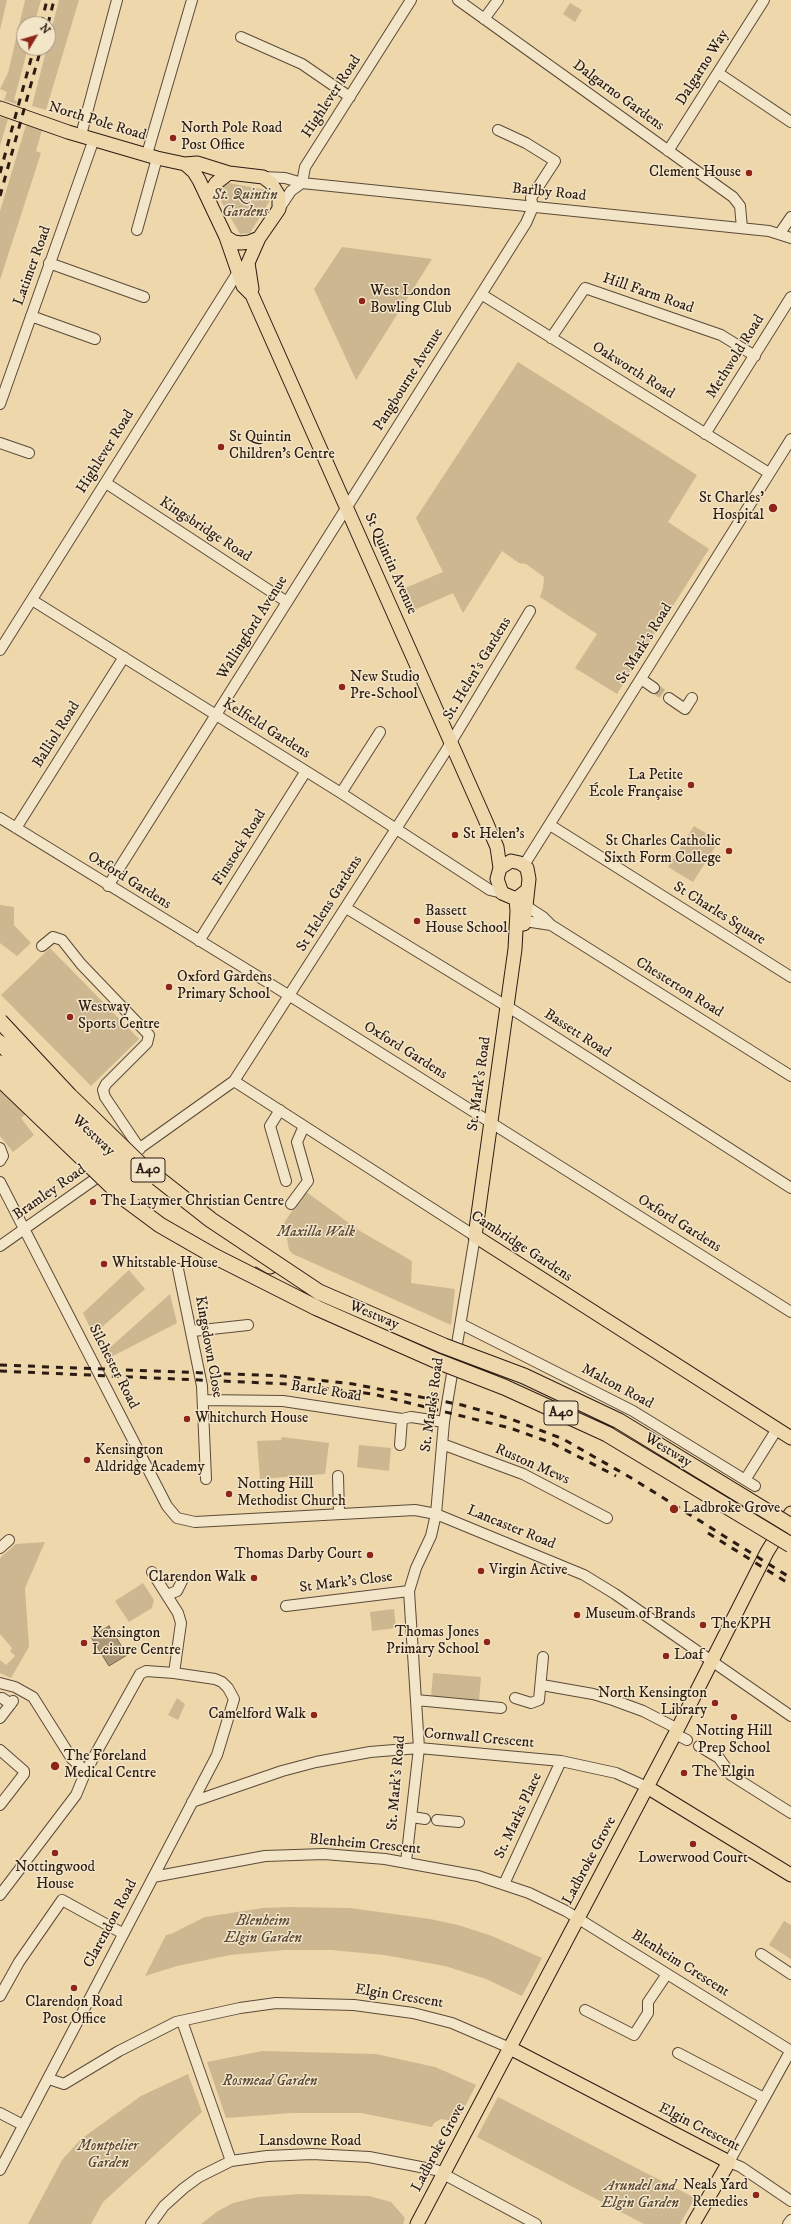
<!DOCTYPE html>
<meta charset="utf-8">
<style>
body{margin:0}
#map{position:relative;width:791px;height:2224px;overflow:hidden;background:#edd7ab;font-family:"IM FELL DW Pica",serif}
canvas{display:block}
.north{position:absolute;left:16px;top:16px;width:40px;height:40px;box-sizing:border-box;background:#f3e5c8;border:1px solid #a39480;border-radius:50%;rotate:52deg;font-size:11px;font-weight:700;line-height:16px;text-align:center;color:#2c1b13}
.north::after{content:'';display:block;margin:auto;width:14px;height:18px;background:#8f2418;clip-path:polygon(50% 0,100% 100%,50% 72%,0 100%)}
</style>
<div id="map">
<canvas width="791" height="2224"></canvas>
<div class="north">N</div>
</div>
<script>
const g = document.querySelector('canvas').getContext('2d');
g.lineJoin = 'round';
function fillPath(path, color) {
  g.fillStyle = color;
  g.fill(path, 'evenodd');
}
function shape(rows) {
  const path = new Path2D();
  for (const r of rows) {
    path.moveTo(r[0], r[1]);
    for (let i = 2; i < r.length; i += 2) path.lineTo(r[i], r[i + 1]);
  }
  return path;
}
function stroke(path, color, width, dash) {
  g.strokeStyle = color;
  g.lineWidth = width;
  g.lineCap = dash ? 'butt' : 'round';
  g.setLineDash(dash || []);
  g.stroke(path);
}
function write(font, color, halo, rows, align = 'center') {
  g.font = font + ' "IM FELL DW Pica",serif';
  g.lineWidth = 3;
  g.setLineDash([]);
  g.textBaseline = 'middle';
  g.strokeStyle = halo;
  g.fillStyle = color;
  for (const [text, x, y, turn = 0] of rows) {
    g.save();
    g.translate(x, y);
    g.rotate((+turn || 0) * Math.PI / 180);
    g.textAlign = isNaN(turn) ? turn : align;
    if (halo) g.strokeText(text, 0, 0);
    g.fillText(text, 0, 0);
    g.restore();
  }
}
fillPath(shape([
 [0,0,7,0,0,30],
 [25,0,41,0,34,24,24,24,24,48,28,48,14,100,17,101,16,104,4,100,7,92,0,89,8,73],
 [59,0,79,0,46,110,32,106],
 [570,3,582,10,575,22,563,14],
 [0,117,8,119,0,146],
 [26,125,42,130,36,151,41,153,0,280,0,211],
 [229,183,266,190,270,192,269,202,250,233,240,234,218,196,219,189,223,184],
 [342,247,432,259,356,380,314,289],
 [518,362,697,475,668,522,709,549,617,694,575,668,597,634,540,597,543,588,544,577,526,564,519,563,502,551,463,613,453,593,407,613,398,591,443,572,416,518],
 [694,826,719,841,693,882,668,867],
 [0,905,14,907,14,925,31,943,17,956,0,943],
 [50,948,139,1039,91,1086,1,995],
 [0,1078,42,1099,21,1118,34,1135,13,1152,0,1136],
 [305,1191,360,1231,412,1261,411,1283,455,1289,451,1325,293,1254,289,1250,284,1223],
 [129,1270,145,1289,102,1327,100,1325,92,1332,83,1313],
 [170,1294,177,1323,107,1359,105,1352],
 [282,1437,329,1443,325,1474,260,1479,257,1441,281,1440],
 [359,1445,391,1448,389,1471,357,1467],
 [45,1542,25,1588,29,1647,11,1678,0,1673,0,1660,6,1665,15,1656,10,1651,12,1648,0,1634,0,1558,16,1544],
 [143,1583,154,1600,152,1608,129,1622,115,1601],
 [394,1609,396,1628,372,1631,370,1612],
 [433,1673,481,1677,479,1701,431,1697],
 [177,1698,185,1704,178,1720,168,1715],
 [288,1907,350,1908,430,1919,458,1925,492,1936,542,1958,522,1996,486,1979,445,1966,384,1955,331,1950,285,1950,230,1955,177,1966,145,1976,166,1935,171,1934,205,1917,263,1908],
 [784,1921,791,1925,791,1959,769,1945],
 [262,2051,376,2054,435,2067,476,2085,457,2122,441,2119,434,2123,432,2127,361,2113,292,2113,226,2118,207,2062],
 [188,2074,202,2112,103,2202,91,2224,28,2224,62,2160,81,2139,141,2096],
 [498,2097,695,2198,680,2224,644,2224,477,2137],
 [301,2194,369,2196,391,2202,405,2218,403,2224,201,2224,218,2211,233,2203,258,2197]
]), '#ccb791');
const water = shape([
 [109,1626,127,1655,109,1666,91,1637,109,1626]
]);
fillPath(water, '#ab9777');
stroke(water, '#78654f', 1);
stroke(shape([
 [654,688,669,698]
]), '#c6b18d', 10, [10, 5]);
const minor = shape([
 [458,0,733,197,740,206,742,228],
 [484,19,498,0],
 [241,37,302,64,350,97],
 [718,73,791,122],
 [81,135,117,0],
 [668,151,764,0],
 [147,154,192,0],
 [263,177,285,178,302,183,769,231,791,238],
 [279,209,291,191,302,183,305,167,411,0],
 [137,230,157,158],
 [780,233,791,217],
 [49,263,144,297],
 [481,294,769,473],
 [31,316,95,339],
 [551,338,585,288,721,335,755,356],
 [0,404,94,139],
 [705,434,791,297],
 [0,443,29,453],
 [106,483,287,602],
 [32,600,341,793,490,890,502,893],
 [0,650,238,272],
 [641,679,654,688],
 [669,698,685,709,692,698],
 [341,793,380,732],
 [0,818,298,1001,791,1312],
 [550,825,791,977],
 [16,828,124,657],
 [524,865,791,439],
 [108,886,526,223,533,207,531,198,555,161,526,143,498,130],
 [526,906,543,917,551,925,791,1076],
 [346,908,521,1015,791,1188],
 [525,921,551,925],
 [199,941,306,771],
 [42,946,53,937,62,940,81,964,149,1035,147,1043,106,1084,103,1090,105,1097,140,1149],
 [234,1081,475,1236,444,1422,436,1514,431,1536,416,1568,409,1591,419,1748,406,1862],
 [280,1110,270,1126,286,1181],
 [0,1148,3,1156,0,1161],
 [126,1158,234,1081,444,754,530,611],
 [0,1182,167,1506,177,1518,195,1522,415,1510,436,1514,584,1575,615,1594,791,1716],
 [291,1204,308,1181,297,1142,304,1126],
 [0,1246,105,1172],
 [178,1269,202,1386,206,1479],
 [461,1324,633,1411,755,1486],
 [193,1331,248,1325],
 [203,1400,283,1401,402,1419,411,1417,444,1422],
 [442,1444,523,1474,607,1518],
 [400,1445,402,1419],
 [338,1476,339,1514],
 [745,1480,777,1429],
 [0,1548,9,1540],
 [152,1572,178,1613,181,1623,174,1673],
 [167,1595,177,1591,183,1579],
 [286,1606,409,1591],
 [0,1683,15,1687,33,1697,72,1759,86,1771],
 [542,1685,593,1694,613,1700,643,1711,678,1729],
 [2,1698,11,1704],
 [515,1698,531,1703,539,1700,543,1657],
 [416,1700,501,1708],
 [0,1718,13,1701],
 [675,1734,687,1740],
 [699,1746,719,1758,731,1775,791,1813],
 [0,1750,24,1771,24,1774,0,1805],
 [192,1802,282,1771,316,1762,370,1752,419,1748,561,1761,616,1773,647,1787],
 [412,1817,425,1819],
 [437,1820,459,1822],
 [153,1877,265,1856,324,1854,385,1859,478,1876,529,1893,566,1911,791,2051],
 [504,1884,561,1761],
 [0,1895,76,1795,86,1771,140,1674,146,1671,174,1673,215,1679,222,1682,228,1688,234,1699,217,1755,0,2170],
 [761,1954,791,1974],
 [0,1996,19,1962,62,1900,122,1933],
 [585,2010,634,2035,648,2013,648,2002,667,1974],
 [182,2021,231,2161],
 [791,2050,729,2162,741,2167,791,2201],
 [678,2053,764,2098],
 [49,2079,64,2084,119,2051,176,2022,240,2008,276,2003,354,2005,413,2013,452,2023,510,2048],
 [0,2113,23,2125],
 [151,2224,164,2206,184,2188,199,2177,231,2161,267,2156,312,2154,369,2157,436,2170,536,2224],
 [788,2224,791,2220]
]);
const major = shape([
 [0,108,68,132,157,158,185,164,197,163,229,173,263,177,271,183,279,196,279,209,259,238,248,263,252,289],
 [185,164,194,172,199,180,226,237,243,286,252,295,484,817,497,847,500,868],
 [209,200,211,191,216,183,229,173],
 [226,237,234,242,241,243,249,242,259,238],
 [516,899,517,911,515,949,475,1236,791,1438],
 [524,924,529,879,527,868,520,863,511,861,500,868,497,879,502,893,516,899,526,891],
 [647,1787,791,1875],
 [510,2048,729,2162,693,2224],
 [417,2224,675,1734,767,1552,791,1513]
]);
const highway = shape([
 [145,1183,208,1230,270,1266],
 [136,1192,199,1237,248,1266]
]);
stroke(minor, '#5c4a39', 12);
stroke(major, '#2c1b13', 15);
stroke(highway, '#2c1b13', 17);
stroke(minor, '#f3e5c8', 10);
stroke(major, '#edd7ab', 13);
stroke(highway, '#edd7ab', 15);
stroke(shape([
 [41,24,47,0],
 [48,24,54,0],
 [0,173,34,48],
 [0,196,41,48],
 [0,1365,283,1376,353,1384,462,1405,511,1419,563,1439,633,1479,791,1578],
 [0,1371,288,1384,373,1394,510,1428,552,1443,616,1476],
 [708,1533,791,1585]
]), '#2c1b13', 3, [7, 7]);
const highwayBridge = shape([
 [0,1021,70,1096,141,1165,211,1220,319,1292,444,1346,524,1376,619,1421,791,1526],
 [0,1043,99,1142,145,1183],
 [0,1063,88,1150,136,1192],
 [0,1079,125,1199,160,1225,214,1256,317,1308,437,1361,504,1387,607,1434,791,1545]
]);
stroke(highwayBridge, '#2c1b13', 17, []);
stroke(highwayBridge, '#edd7ab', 15);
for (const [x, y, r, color] of [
 [173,138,4,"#8f2418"],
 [749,173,4,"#8f2418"],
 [362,301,4,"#8f2418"],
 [221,447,4,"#8f2418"],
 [773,508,5,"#8f2418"],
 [342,687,4,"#8f2418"],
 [691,785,4,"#8f2418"],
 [455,835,4,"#8f2418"],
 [729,851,4,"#8f2418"],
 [417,921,4,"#8f2418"],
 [169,987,4,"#8f2418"],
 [70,1017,4,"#8f2418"],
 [93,1202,4,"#8f2418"],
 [104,1264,4,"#8f2418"],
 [187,1419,4,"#8f2418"],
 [87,1460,4,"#8f2418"],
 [229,1494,4,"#8f2418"],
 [674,1509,5,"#8f2418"],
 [370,1555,4,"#8f2418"],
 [481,1571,4,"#8f2418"],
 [254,1578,4,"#8f2418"],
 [577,1615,4,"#8f2418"],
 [703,1625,4,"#8f2418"],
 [487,1642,4,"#8f2418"],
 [84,1643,4,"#8f2418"],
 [666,1656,4,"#8f2418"],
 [715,1703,4,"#8f2418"],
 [314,1715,4,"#8f2418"],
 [734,1717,4,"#8f2418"],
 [55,1766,5,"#8f2418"],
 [684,1773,4,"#8f2418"],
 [693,1844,4,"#8f2418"],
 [55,1853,4,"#8f2418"],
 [74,1988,4,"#8f2418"],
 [756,2195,4,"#8f2418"]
]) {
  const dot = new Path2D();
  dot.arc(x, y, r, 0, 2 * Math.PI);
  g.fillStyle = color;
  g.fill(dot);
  stroke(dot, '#f3e5c8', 1.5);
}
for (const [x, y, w] of [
 [148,1170,34],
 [561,1413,34]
]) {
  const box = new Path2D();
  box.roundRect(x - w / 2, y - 12, w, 24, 3);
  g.fillStyle = '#f3e5c8';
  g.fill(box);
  stroke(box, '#2c1b13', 1);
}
write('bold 14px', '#2c1b13', null, [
 ["A40",148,1170],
 ["A40",561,1413]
]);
write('15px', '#2c1b13', '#f3e5c8', [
 ["Dalgarno Way",703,68,-58],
 ["Dalgarno Gardens",618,96,36],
 ["Highlever Road",332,97,-57],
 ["North Pole Road",97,122,17],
 ["Barlby Road",549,193,6],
 ["Latimer Road",33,266,-70],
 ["Hill Farm Road",648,294,19],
 ["Methwold Road",736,357,-58],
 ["Oakworth Road",633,371,32],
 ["Pangbourne Avenue",409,380,-58],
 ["Highlever Road",106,452,-58],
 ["Kingsbridge Road",205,530,33],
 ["St Quintin Avenue",390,564,66],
 ["Wallingford Avenue",253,628,-58],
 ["St Mark's Road",645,644,-58],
 ["St. Helen's Gardens",478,669,-59],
 ["Kelfield Gardens",266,729,32],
 ["Balliol Road",57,735,-58],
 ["Finstock Road",240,848,-58],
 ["Oxford Gardens",129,881,32],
 ["St Helens Gardens",330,904,-58],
 ["St Charles Square",719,914,32],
 ["Chesterton Road",679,988,32],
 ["Bassett Road",577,1034,33],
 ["Oxford Gardens",405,1051,32],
 ["St. Mark's Road",480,1084,-82],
 ["Westway",93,1136,43],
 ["Bramley Road",50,1193,-35],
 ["Oxford Gardens",679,1224,32],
 ["Cambridge Gardens",521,1247,33],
 ["Westway",374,1316,23],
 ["Kingsdown Close",208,1347,80],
 ["Silchester Road",113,1367,63],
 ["Malton Road",617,1387,28],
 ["Bartle Road",326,1392,9],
 ["St. Mark's Road",433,1405,-82],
 ["Westway",668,1451,31],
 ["Ruston Mews",532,1465,24],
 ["Lancaster Road",511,1528,22],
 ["St Mark's Close",346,1583,-7],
 ["Cornwall Crescent",479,1739,5],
 ["St. Mark's Road",397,1783,-85],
 ["St. Marks Place",519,1816,-65],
 ["Blenheim Crescent",365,1845,5],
 ["Ladbroke Grove",590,1861,-62],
 ["Clarendon Road",111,1924,-62],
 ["Blenheim Crescent",680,1964,32],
 ["Elgin Crescent",399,1997,9],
 ["Elgin Crescent",699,2128,27],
 ["Lansdowne Road",310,2142],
 ["Ladbroke Grove",439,2148,-62]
]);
write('15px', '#2c1b13', '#f3e5c8', [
 ["North Pole Road",181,129],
 ["Post Office",181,146],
 ["Clement House",741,173,"right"],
 ["West London",370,292],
 ["Bowling Club",370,309],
 ["St Quintin",229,438],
 ["Children's Centre",229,455],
 ["St Charles'",764,499,"right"],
 ["Hospital",764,516,"right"],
 ["New Studio",350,678],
 ["Pre-School",350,695],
 ["La Petite",683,776,"right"],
 ["École Française",683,793,"right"],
 ["St Helen's",463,835],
 ["St Charles Catholic",721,842,"right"],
 ["Sixth Form College",721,859,"right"],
 ["Bassett",425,912],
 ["House School",425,929],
 ["Oxford Gardens",177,978],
 ["Primary School",177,995],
 ["Westway",78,1008],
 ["Sports Centre",78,1025],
 ["The Latymer Christian Centre",101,1202],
 ["Whitstable House",112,1264],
 ["Whitchurch House",195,1419],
 ["Kensington",95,1451],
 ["Aldridge Academy",95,1468],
 ["Notting Hill",237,1485],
 ["Methodist Church",237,1502],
 ["Ladbroke Grove",683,1509],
 ["Thomas Darby Court",362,1555,"right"],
 ["Virgin Active",489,1571],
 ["Clarendon Walk",246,1578,"right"],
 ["Museum of Brands",585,1615],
 ["The KPH",711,1625],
 ["Thomas Jones",479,1633,"right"],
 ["Primary School",479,1650,"right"],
 ["Kensington",92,1634],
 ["Leisure Centre",92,1651],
 ["Loaf",674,1656],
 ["North Kensington",707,1694,"right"],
 ["Library",707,1711,"right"],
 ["Camelford Walk",306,1715,"right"],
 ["Notting Hill",734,1732,"center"],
 ["Prep School",734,1749,"center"],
 ["The Foreland",64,1757],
 ["Medical Centre",64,1774],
 ["The Elgin",692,1773],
 ["Lowerwood Court",693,1859,"center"],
 ["Nottingwood",55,1868,"center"],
 ["House",55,1885,"center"],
 ["Clarendon Road",74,2003,"center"],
 ["Post Office",74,2020,"center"],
 ["Neals Yard",748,2186,"right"],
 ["Remedies",748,2203,"right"]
], 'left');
write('italic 15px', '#5c4a39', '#f3e5c8', [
 ["St. Quintin",245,196],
 ["Gardens",245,213],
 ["Maxilla Walk",316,1233],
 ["Blenheim",263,1922],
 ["Elgin Garden",263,1939],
 ["Rosmead Garden",270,2082],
 ["Montpelier",108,2147],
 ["Garden",108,2164],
 ["Arundel and",640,2187],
 ["Elgin Garden",640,2204]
]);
</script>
